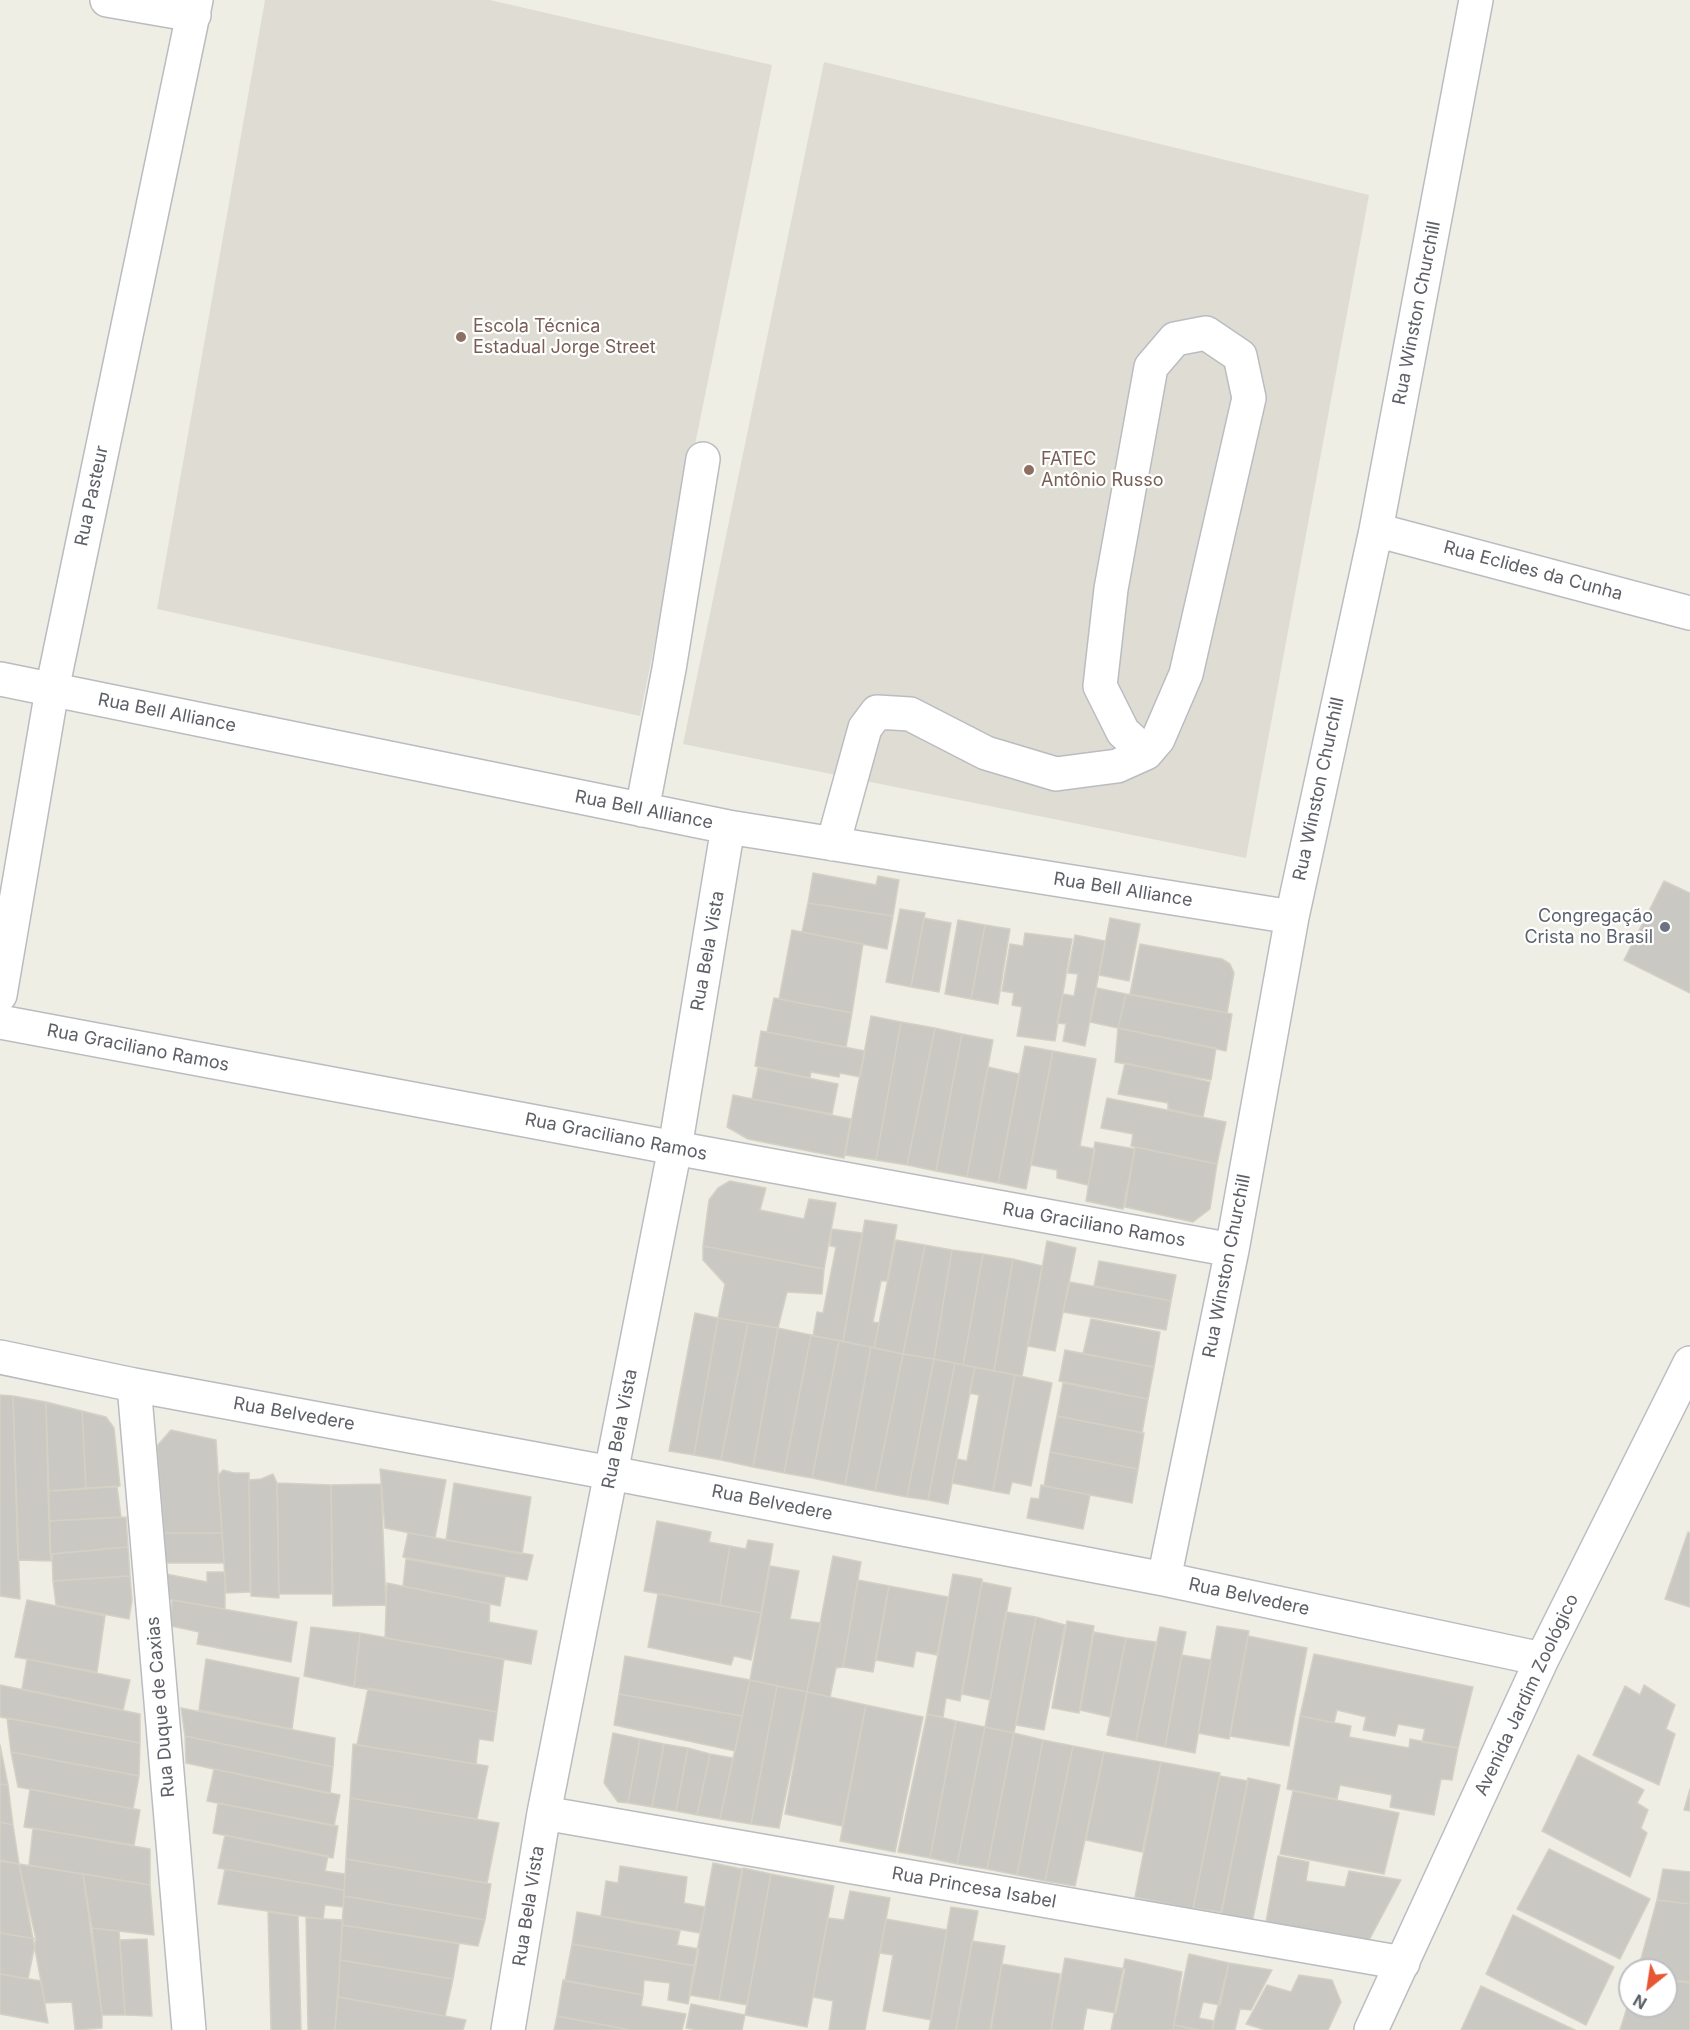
<!DOCTYPE html>
<meta charset="utf-8">
<style>
body{margin:0}
#map{position:relative;width:1690px;height:2030px;overflow:hidden;background:#efeee5;font-family:Inter,sans-serif}
canvas{display:block}
.north{position:absolute;left:1618px;top:1958px;width:60px;height:60px;box-sizing:border-box;background:#fff;border:2px solid #bebfc2;border-radius:50%;rotate:210deg;font-size:16px;font-weight:700;line-height:24px;text-align:center;color:#5d6066}
.north::after{content:'';display:block;margin:auto;width:21px;height:27px;background:#e75734;clip-path:polygon(50% 0,100% 100%,50% 72%,0 100%)}
</style>
<div id="map">
<canvas width="1690" height="2030"></canvas>
<div class="north">N</div>
</div>
<script>
const g = document.querySelector('canvas').getContext('2d');
g.lineJoin = 'round';
function fillPath(path, color) {
  g.fillStyle = color;
  g.fill(path, 'evenodd');
}
function shape(rows) {
  const path = new Path2D();
  for (const r of rows) {
    path.moveTo(r[0], r[1]);
    for (let i = 2; i < r.length; i += 2) path.lineTo(r[i], r[i + 1]);
  }
  return path;
}
function stroke(path, color, width, dash) {
  g.strokeStyle = color;
  g.lineWidth = width;
  g.lineCap = dash ? 'butt' : 'round';
  g.setLineDash(dash || []);
  g.stroke(path);
}
function write(font, color, halo, rows, align = 'center') {
  g.font = font + ' Inter,sans-serif';
  g.lineWidth = 4.5;
  g.setLineDash([]);
  g.textBaseline = 'middle';
  g.strokeStyle = halo;
  g.fillStyle = color;
  for (const [text, x, y, turn = 0] of rows) {
    g.save();
    g.translate(x, y);
    g.rotate((+turn || 0) * Math.PI / 180);
    g.textAlign = isNaN(turn) ? turn : align;
    if (halo) g.strokeText(text, 0, 0);
    g.fillText(text, 0, 0);
    g.restore();
  }
}
fillPath(shape([
 [265,0,490,0,772,65,640,716,157,609],
 [824,62,1369,195,1246,858,683,744]
]), '#dfddd3');
const building = shape([
 [813,873,876,885,878,876,899,880,893,916,808,903,813,873],
 [1664,881,1690,893,1690,993,1624,960,1664,881],
 [808,903,893,916,887,949,802,932,808,903],
 [900,909,925,913,911,987,886,982,900,909],
 [924,918,951,923,939,992,911,987,924,918],
 [1110,918,1140,924,1129,981,1099,975,1110,918],
 [958,920,985,925,971,999,945,994,958,920],
 [985,925,1010,929,998,1004,971,999,985,925],
 [792,930,863,944,852,1013,779,999,792,930],
 [1025,933,1072,939,1055,1041,1017,1036,1022,1007,1012,1005,1014,993,1002,991,1010,944,1023,946,1025,933],
 [1075,935,1105,941,1085,1046,1063,1041,1066,1024,1057,1023,1063,994,1074,996,1078,974,1068,973,1075,935],
 [1140,944,1222,959,1230,964,1234,973,1227,1013,1130,994,1140,944],
 [1097,988,1126,994,1118,1028,1090,1022,1097,988],
 [1126,994,1232,1014,1226,1051,1118,1028,1126,994],
 [774,998,852,1013,846,1047,767,1032,774,998],
 [871,1016,901,1022,876,1160,845,1155,871,1016],
 [901,1022,935,1028,907,1165,876,1160,901,1022],
 [935,1028,962,1034,936,1171,907,1165,935,1028],
 [1118,1028,1216,1048,1211,1080,1115,1062,1118,1028],
 [761,1031,865,1051,860,1077,840,1073,839,1077,811,1072,810,1078,755,1066,761,1031],
 [962,1034,993,1040,967,1177,936,1171,962,1034],
 [1025,1046,1053,1051,1026,1189,998,1183,1025,1046],
 [1053,1051,1096,1059,1080,1146,1095,1149,1088,1185,1057,1178,1057,1170,1031,1165,1053,1051],
 [1125,1063,1210,1082,1203,1117,1168,1109,1168,1103,1118,1094,1125,1063],
 [988,1067,1019,1074,998,1183,967,1177,988,1067],
 [758,1068,838,1084,832,1114,752,1099,758,1068],
 [733,1095,851,1119,844,1158,748,1139,727,1127,733,1095],
 [1107,1098,1226,1122,1217,1164,1131,1146,1133,1134,1101,1128,1107,1098],
 [1095,1142,1135,1149,1123,1209,1086,1201,1095,1142],
 [1135,1147,1217,1164,1210,1209,1193,1222,1125,1207,1135,1147],
 [730,1181,766,1188,760,1210,804,1219,809,1199,836,1203,824,1269,703,1246,709,1200,718,1188,730,1181],
 [865,1220,897,1225,887,1281,881,1281,873,1322,879,1323,874,1348,843,1341,865,1220],
 [832,1229,862,1233,843,1341,813,1336,817,1312,823,1313,836,1247,830,1246,832,1229],
 [896,1240,925,1245,903,1354,874,1348,896,1240],
 [1047,1241,1076,1248,1055,1351,1028,1346,1047,1241],
 [925,1245,952,1250,934,1359,903,1354,925,1245],
 [703,1246,824,1269,822,1294,787,1292,778,1328,718,1318,725,1284,703,1260,703,1246],
 [952,1250,983,1254,963,1365,934,1359,952,1250],
 [983,1254,1013,1259,994,1371,963,1365,983,1254],
 [1013,1259,1042,1266,1022,1376,994,1371,1013,1259],
 [1099,1261,1176,1275,1171,1301,1094,1286,1099,1261],
 [1070,1282,1171,1301,1166,1330,1063,1312,1070,1282],
 [695,1313,718,1318,694,1455,669,1451,695,1313],
 [718,1318,748,1323,721,1460,694,1455,718,1318],
 [1091,1319,1160,1332,1154,1367,1083,1354,1091,1319],
 [748,1323,778,1328,753,1467,721,1460,748,1323],
 [778,1328,811,1335,784,1473,753,1467,778,1328],
 [811,1335,839,1341,812,1478,784,1473,811,1335],
 [839,1341,871,1347,845,1485,812,1478,839,1341],
 [871,1347,903,1354,875,1491,845,1485,871,1347],
 [1065,1350,1154,1367,1148,1399,1059,1381,1065,1350],
 [903,1354,934,1359,907,1497,875,1491,903,1354],
 [934,1359,955,1363,928,1500,907,1497,934,1359],
 [955,1363,975,1367,948,1504,928,1500,955,1363],
 [975,1367,1015,1375,993,1491,952,1483,957,1459,967,1461,979,1395,969,1393,975,1367],
 [1015,1375,1052,1383,1031,1486,1012,1482,1009,1494,993,1491,1015,1375],
 [1063,1383,1148,1399,1142,1433,1057,1416,1063,1383],
 [0,1395,13,1396,20,1599,0,1596,0,1395],
 [13,1396,46,1402,51,1561,18,1560,13,1396],
 [46,1402,82,1411,86,1489,48,1491,46,1402],
 [82,1411,106,1417,114,1428,120,1486,86,1489,82,1411],
 [1057,1416,1144,1433,1138,1469,1050,1452,1057,1416],
 [171,1430,216,1440,222,1533,164,1533,157,1446,171,1430],
 [1050,1452,1138,1469,1132,1503,1044,1486,1050,1452],
 [380,1469,446,1480,435,1538,385,1528,380,1469],
 [223,1470,234,1473,249,1473,250,1592,226,1593,218,1476,223,1470],
 [273,1474,277,1483,279,1598,251,1596,249,1480,261,1479,273,1474],
 [277,1483,331,1485,332,1594,279,1594,277,1483],
 [454,1483,531,1497,522,1554,446,1540,454,1483],
 [381,1484,386,1605,333,1606,331,1485,381,1484],
 [1041,1485,1090,1495,1083,1529,1027,1518,1031,1498,1039,1499,1041,1485],
 [117,1486,121,1517,49,1521,48,1491,117,1486],
 [126,1517,128,1547,50,1554,49,1521,126,1517],
 [657,1521,711,1532,709,1542,730,1546,720,1605,644,1591,657,1521],
 [1688,1532,1690,1533,1690,1607,1665,1599,1688,1532],
 [164,1533,222,1533,224,1563,166,1563,164,1533],
 [408,1533,533,1555,527,1580,403,1557,408,1533],
 [748,1540,773,1544,761,1613,720,1605,730,1546,746,1549,748,1540],
 [128,1547,130,1576,53,1581,52,1554,128,1547],
 [833,1556,861,1562,843,1667,836,1668,830,1697,807,1692,833,1556],
 [406,1559,505,1577,500,1606,403,1586,406,1559],
 [770,1566,799,1571,790,1619,821,1623,807,1692,750,1680,770,1566],
 [207,1572,225,1572,225,1609,167,1599,166,1574,207,1582,207,1572],
 [953,1574,982,1579,982,1582,960,1701,946,1698,943,1717,927,1714,953,1574],
 [130,1576,132,1600,129,1619,56,1605,53,1581,130,1576],
 [858,1580,889,1586,873,1672,843,1667,858,1580],
 [982,1582,1011,1588,990,1700,962,1694,982,1582],
 [387,1583,490,1604,489,1622,537,1631,531,1664,385,1638,387,1583],
 [889,1586,948,1597,937,1655,916,1651,913,1667,876,1660,889,1586],
 [658,1594,761,1613,751,1660,734,1656,731,1665,648,1647,658,1594],
 [27,1600,105,1616,97,1672,15,1657,27,1600],
 [172,1600,297,1622,291,1662,197,1644,199,1632,171,1626,172,1600],
 [1006,1612,1036,1617,1014,1733,985,1727,1006,1612],
 [1036,1617,1065,1625,1044,1730,1016,1725,1036,1617],
 [1067,1621,1094,1626,1079,1713,1052,1708,1067,1621],
 [1217,1626,1249,1631,1229,1739,1198,1733,1217,1626],
 [311,1627,360,1633,354,1687,304,1676,311,1627],
 [1160,1627,1186,1632,1165,1747,1136,1741,1160,1627],
 [1094,1632,1126,1638,1110,1717,1080,1710,1094,1632],
 [360,1633,504,1659,497,1712,354,1687,360,1633],
 [1248,1636,1307,1648,1289,1746,1230,1736,1248,1636],
 [1126,1638,1156,1642,1136,1741,1107,1735,1126,1638],
 [1314,1654,1473,1687,1458,1748,1422,1742,1425,1729,1398,1724,1395,1736,1363,1730,1366,1717,1337,1710,1334,1723,1300,1716,1314,1654],
 [1182,1655,1211,1660,1195,1753,1165,1747,1182,1655],
 [625,1656,750,1680,742,1716,619,1694,625,1656],
 [27,1659,130,1680,123,1710,22,1689,27,1659],
 [206,1659,299,1678,292,1729,199,1710,206,1659],
 [750,1680,777,1686,751,1824,720,1819,750,1680],
 [0,1685,140,1714,140,1743,0,1717,0,1685],
 [1644,1685,1675,1705,1666,1729,1675,1734,1659,1785,1593,1755,1625,1686,1640,1695,1644,1685],
 [777,1686,807,1692,779,1828,751,1824,777,1686],
 [368,1688,497,1712,493,1741,479,1739,476,1764,357,1745,368,1688],
 [807,1692,866,1705,842,1826,785,1814,807,1692],
 [619,1694,742,1716,735,1751,614,1725,619,1694],
 [866,1705,923,1717,895,1852,840,1841,866,1705],
 [181,1708,335,1738,333,1767,185,1736,181,1708],
 [927,1714,956,1721,930,1858,898,1852,927,1714],
 [1300,1716,1351,1726,1349,1737,1409,1748,1410,1739,1458,1748,1452,1780,1441,1779,1434,1815,1390,1807,1392,1795,1340,1785,1337,1799,1287,1789,1300,1716],
 [7,1718,140,1743,139,1776,11,1752,7,1718],
 [956,1721,985,1727,957,1864,930,1858,956,1721],
 [985,1727,1014,1733,987,1869,957,1864,985,1727],
 [613,1733,640,1739,628,1803,618,1802,604,1783,613,1733],
 [1014,1733,1043,1740,1017,1875,987,1869,1014,1733],
 [185,1736,333,1767,330,1794,186,1763,185,1736],
 [640,1739,664,1744,652,1807,628,1803,640,1739],
 [1043,1740,1073,1746,1045,1881,1017,1875,1043,1740],
 [353,1744,488,1766,477,1819,350,1798,353,1744],
 [664,1744,688,1748,676,1811,652,1807,664,1744],
 [0,1745,8,1785,0,1784,0,1745],
 [1073,1746,1104,1752,1075,1886,1045,1881,1073,1746],
 [688,1748,710,1754,697,1815,676,1811,688,1748],
 [11,1752,139,1776,133,1809,18,1787,11,1752],
 [1104,1752,1161,1762,1142,1852,1086,1840,1104,1752],
 [710,1754,733,1758,720,1819,697,1815,710,1754],
 [1578,1755,1644,1790,1637,1803,1648,1810,1641,1828,1647,1833,1630,1877,1542,1831,1578,1755],
 [1161,1762,1220,1773,1193,1909,1135,1897,1161,1762],
 [214,1769,340,1795,334,1826,207,1801,214,1769],
 [1220,1776,1248,1781,1221,1912,1193,1908,1220,1776],
 [1248,1778,1280,1785,1252,1923,1221,1916,1248,1778],
 [0,1784,8,1785,13,1825,0,1822,0,1784],
 [30,1789,140,1810,134,1845,24,1827,30,1789],
 [1690,1789,1690,1811,1684,1810,1690,1789],
 [1293,1791,1399,1813,1384,1874,1280,1854,1293,1791],
 [350,1798,499,1823,487,1883,346,1859,350,1798],
 [218,1803,338,1826,333,1858,213,1833,218,1803],
 [0,1822,13,1825,19,1864,0,1860,0,1822],
 [33,1828,150,1849,150,1885,29,1865,33,1828],
 [225,1835,328,1856,325,1871,345,1874,344,1890,218,1868,225,1835],
 [1549,1849,1650,1899,1620,1959,1517,1909,1549,1849],
 [1278,1856,1309,1862,1306,1881,1345,1887,1349,1871,1401,1880,1366,1946,1265,1927,1278,1856],
 [346,1859,491,1884,485,1920,344,1896,346,1859],
 [0,1861,19,1864,36,1939,0,1933,0,1861],
 [713,1863,742,1869,719,2000,689,1995,713,1863],
 [19,1864,83,1874,102,2015,102,2028,75,2030,72,2002,45,2003,19,1864],
 [620,1866,687,1877,684,1903,705,1907,700,1933,601,1916,606,1881,618,1883,620,1866],
 [743,1868,771,1874,747,2005,719,2000,743,1868],
 [225,1869,344,1890,343,1907,325,1905,323,1919,218,1904,225,1869],
 [1663,1869,1690,1872,1690,1904,1657,1900,1663,1869],
 [83,1874,150,1885,154,1935,92,1928,83,1874],
 [771,1874,834,1886,807,2027,745,2015,771,1874],
 [850,1891,890,1898,865,2030,829,2030,833,2001,813,1997,828,1918,844,1920,850,1891],
 [344,1896,485,1920,478,1946,342,1925,344,1896],
 [1657,1900,1690,1904,1690,1982,1666,1979,1666,1970,1638,1970,1657,1900],
 [951,1907,978,1911,956,2030,929,2030,951,1907],
 [268,1912,298,1916,301,2030,271,2030,268,1912],
 [577,1912,680,1931,677,1945,699,1949,696,1966,572,1944,577,1912],
 [1513,1915,1614,1967,1586,2025,1486,1974,1513,1915],
 [306,1918,343,1920,335,2030,308,2030,306,1918],
 [886,1919,947,1930,931,2020,883,2011,893,1955,880,1953,886,1919],
 [342,1925,459,1944,453,1979,340,1960,342,1925],
 [92,1928,119,1931,125,2015,102,2015,92,1928],
 [0,1933,36,1939,28,1979,0,1974,0,1933],
 [147,1939,152,2016,125,2015,120,1940,147,1939],
 [972,1941,1005,1946,990,2030,956,2030,972,1941],
 [572,1944,696,1966,688,2004,668,2000,670,1983,644,1980,643,1995,565,1981,572,1944],
 [1189,1954,1229,1963,1220,2005,1203,2002,1199,2018,1214,2021,1212,2030,1200,2030,1174,2025,1189,1954],
 [1065,1958,1125,1969,1116,2013,1087,2008,1083,2030,1051,2030,1065,1958],
 [1125,1959,1182,1972,1173,2030,1111,2030,1125,1959],
 [340,1960,453,1979,445,2016,338,1997,340,1960],
 [1229,1963,1272,1970,1251,2010,1240,2009,1235,2030,1212,2030,1229,1963],
 [1002,1964,1060,1974,1051,2030,991,2030,1002,1964],
 [0,1974,41,1981,48,2023,0,2014,0,1974],
 [1299,1975,1332,1980,1341,2002,1328,2030,1265,2030,1246,2024,1267,1985,1291,1992,1299,1975],
 [563,1980,643,1995,641,2006,686,2014,682,2030,631,2030,557,2016,563,1980],
 [1666,1980,1690,1983,1690,2030,1620,2030,1630,1998,1630,2006,1666,2006,1666,1980],
 [1481,1986,1575,2030,1461,2030,1481,1986],
 [338,1997,445,2016,466,2020,463,2030,335,2030,338,1997],
 [691,2004,745,2015,742,2030,697,2030,686,2028,691,2004],
 [557,2016,631,2030,554,2030,557,2016],
 [1174,2025,1198,2030,1173,2030,1174,2025]
]);
fillPath(building, '#cac8c3');
stroke(building, '#d4d1c4', 1.5);
const minor = shape([
 [107,0,194,15],
 [1376,530,1690,613],
 [0,679,728,827,1292,917],
 [642,810,669,669,703,459],
 [833,844,865,728,877,712,910,714,986,753,1056,774,1117,766,1146,753,1158,739,1186,674,1249,398,1240,356,1206,333,1175,339,1151,367,1111,589,1100,686,1123,732,1146,753],
 [0,995,52,690,196,0],
 [0,1022,675,1148,1232,1250],
 [0,1357,134,1385,611,1473,1164,1579,1542,1659],
 [134,1385,189,2030],
 [1164,1579,1232,1250,1292,917,1376,530,1476,0],
 [544,1813,1403,1963],
 [508,2030,544,1813,675,1148,728,827],
 [1371,2030,1542,1659,1690,1363]
]);
stroke(minor, '#babcc1', 36);
stroke(minor, '#fff', 33);
for (const [x, y, r, color] of [
 [461,337,6,"#8d6e63"],
 [1029,470,6,"#8d6e63"],
 [1665,927,6,"#6b7280"]
]) {
  const dot = new Path2D();
  dot.arc(x, y, r, 0, 2 * Math.PI);
  g.fillStyle = color;
  g.fill(dot);
  stroke(dot, '#fff', 2);
}
write('18px', '#5d6066', '#fff', [
 ["Rua Winston Churchill",1417,313,-79],
 ["Rua Pasteur",92,496,-78],
 ["Rua Eclides da Cunha",1533,571,15],
 ["Rua Bell Alliance",167,713,11],
 ["Rua Winston Churchill",1319,789,-78],
 ["Rua Bell Alliance",644,810,11],
 ["Rua Bell Alliance",1123,890,9],
 ["Rua Bela Vista",708,951,-80],
 ["Rua Graciliano Ramos",138,1048,11],
 ["Rua Graciliano Ramos",616,1137,11],
 ["Rua Graciliano Ramos",1094,1225,10],
 ["Rua Winston Churchill",1227,1266,-79],
 ["Rua Belvedere",294,1414,10],
 ["Rua Bela Vista",620,1429,-79],
 ["Rua Belvedere",772,1503,11],
 ["Rua Belvedere",1249,1597,12],
 ["Avenida Jardim Zoológico",1527,1695,-65],
 ["Rua Duque de Caxias",161,1707,-95],
 ["Rua Princesa Isabel",974,1888,10],
 ["Rua Bela Vista",529,1906,-81]
]);
write('18px', '#785e54', '#fff', [
 ["Escola Técnica",473,327],
 ["Estadual Jorge Street",473,348],
 ["FATEC",1041,460],
 ["Antônio Russo",1041,481]
], 'left');
write('18px', '#5b616d', '#fff', [
 ["Congregação",1653,917],
 ["Crista no Brasil",1653,938]
], 'right');
</script>
